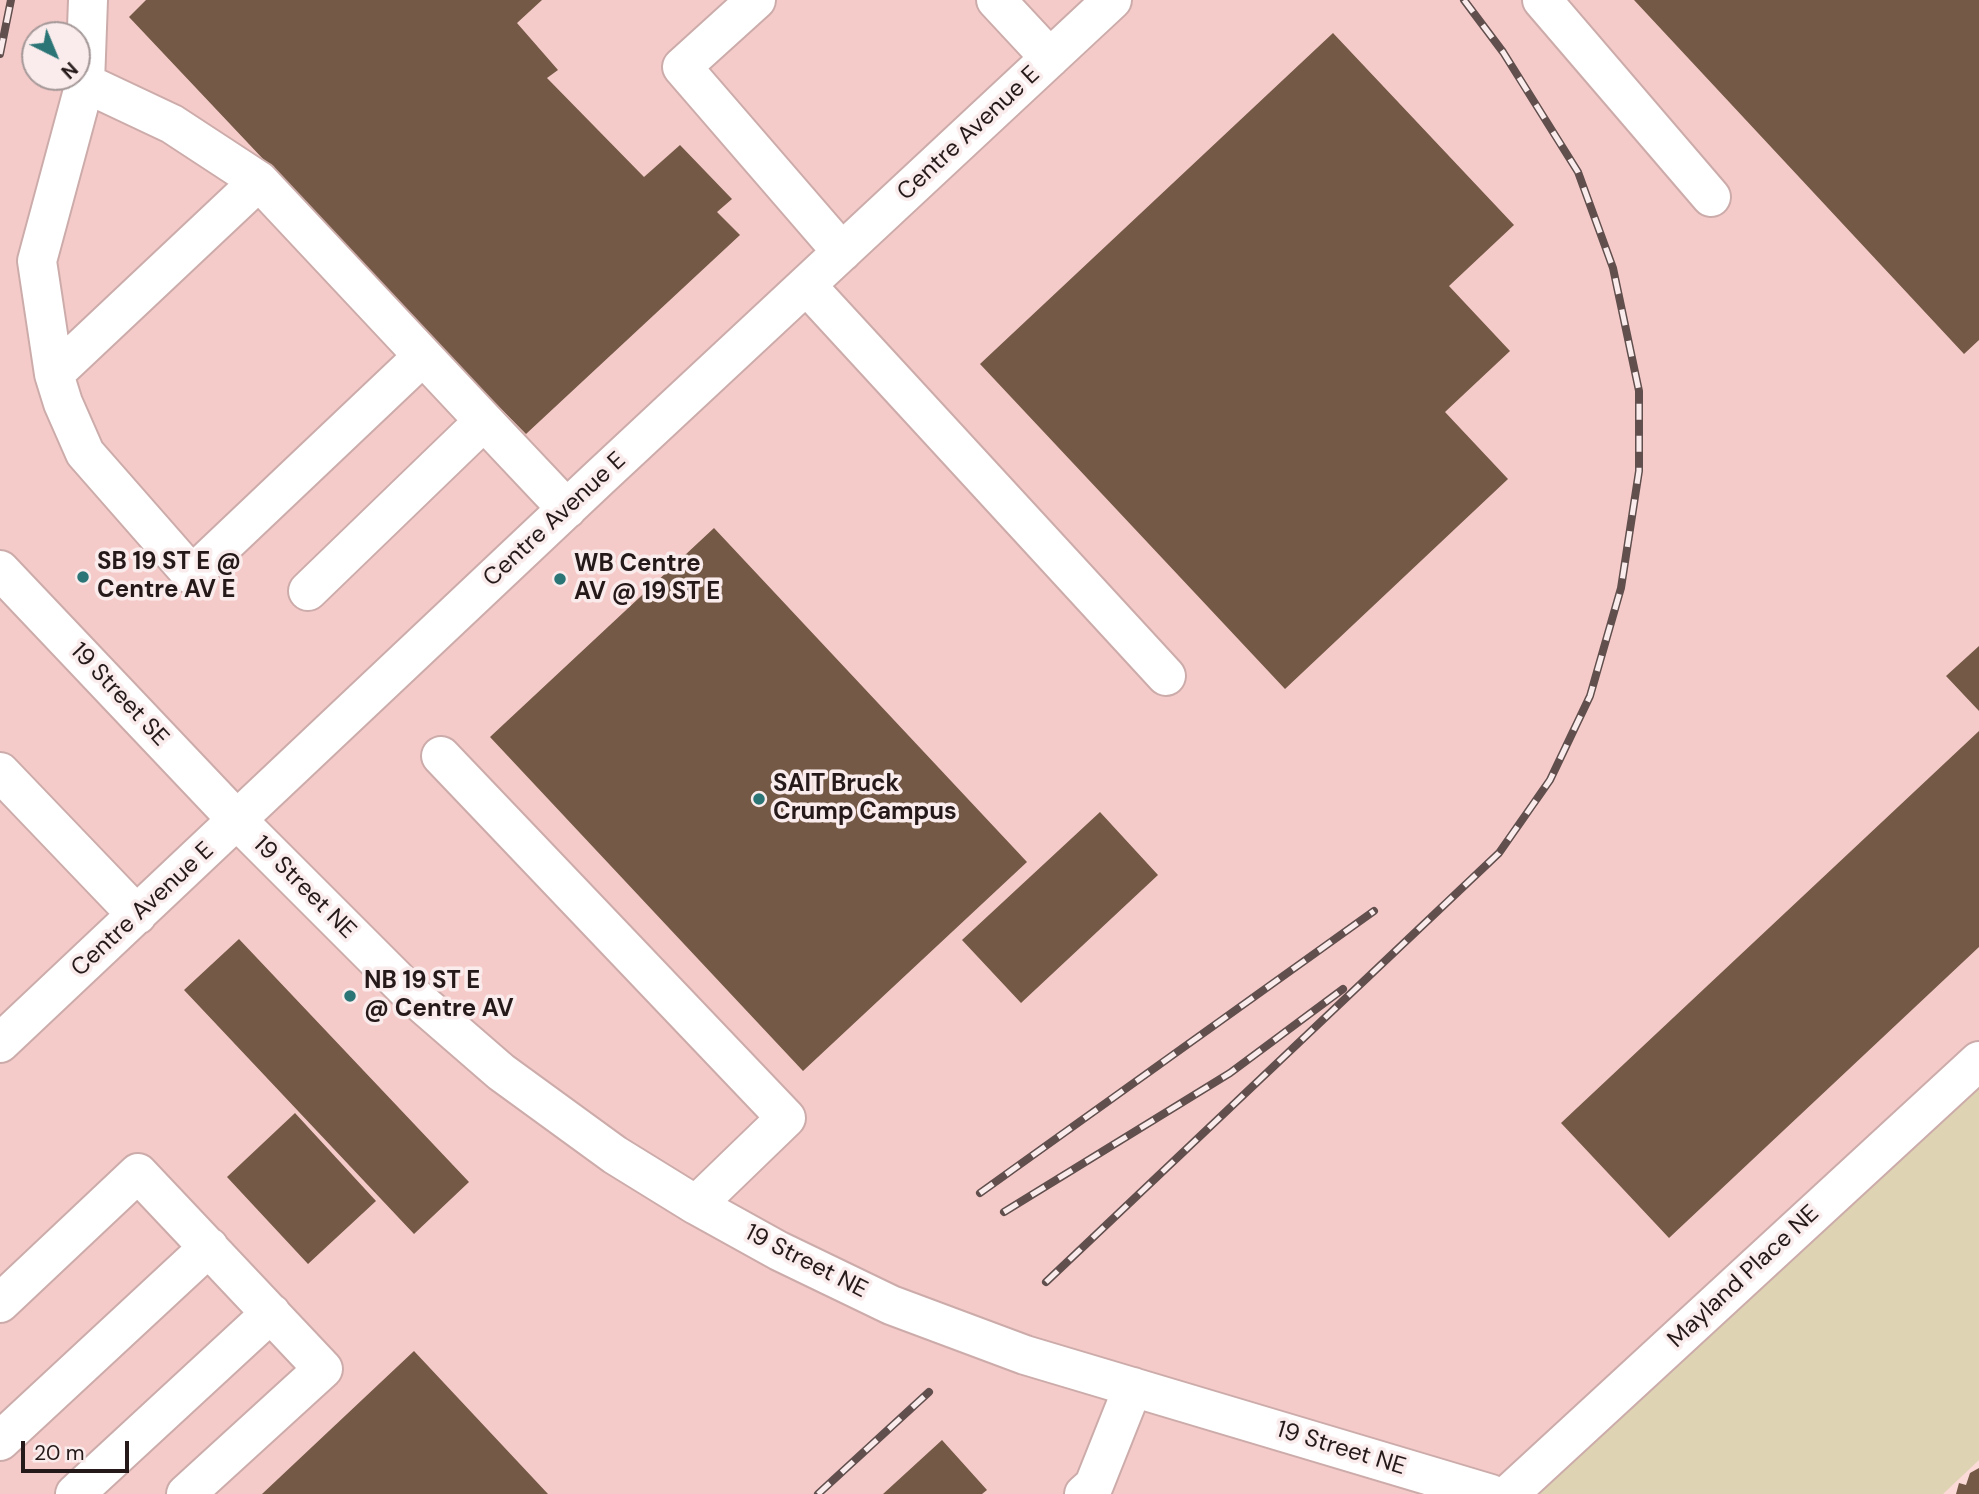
<!DOCTYPE html>
<style>
body{margin:0}
#map{position:relative;width:1979px;height:1494px;overflow:hidden;background:#fcdad8;font-family:"DM Sans",sans-serif}
canvas{display:block}
.north{position:absolute;left:21px;top:21px;width:70px;height:70px;box-sizing:border-box;background:#faecec;border:2px solid #a59898;border-radius:50%;rotate:137deg;font-size:19px;font-weight:700;line-height:28px;text-align:center;color:#251a19}
.north::after{content:'';display:block;margin:auto;width:24px;height:32px;background:#2b7576;clip-path:polygon(50% 0,100% 100%,50% 72%,0 100%)}
.scale{position:absolute;left:21px;top:1441px;width:108px;height:32px;box-sizing:border-box;border:4px solid #251a19;border-top:0;padding-left:9px;font-size:21px;line-height:24px;white-space:nowrap;color:#251a19;-webkit-text-stroke:5px #faecec;paint-order:stroke}
</style>
<div id="map">
<canvas width="1979" height="1494"></canvas>
<div class="north">N</div>
<div class="scale">20 m</div>
</div>
<script>
const g = document.querySelector('canvas').getContext('2d');
g.lineJoin = 'round';
function fillPath(path, color) {
  g.fillStyle = color;
  g.fill(path, 'evenodd');
}
function shape(rows) {
  const path = new Path2D();
  for (const r of rows) {
    path.moveTo(r[0], r[1]);
    for (let i = 2; i < r.length; i += 2) path.lineTo(r[i], r[i + 1]);
  }
  return path;
}
function stroke(path, color, width, dash) {
  g.strokeStyle = color;
  g.lineWidth = width;
  g.lineCap = dash ? 'butt' : 'round';
  g.setLineDash(dash || []);
  g.stroke(path);
}
function write(font, color, halo, rows, align = 'center') {
  g.font = font + ' "DM Sans",sans-serif';
  g.lineWidth = 7;
  g.setLineDash([]);
  g.textBaseline = 'middle';
  g.strokeStyle = halo;
  g.fillStyle = color;
  for (const [text, x, y, turn = 0] of rows) {
    g.save();
    g.translate(x, y);
    g.rotate((+turn || 0) * Math.PI / 180);
    g.textAlign = isNaN(turn) ? turn : align;
    if (halo) g.strokeText(text, 0, 0);
    g.fillText(text, 0, 0);
    g.restore();
  }
}
fillPath(shape([
 [0,0,1979,0,1979,1068,1509,1494,0,1494],
 [35,35,77,35,77,77,35,77]
]), '#f5cbc9');
fillPath(shape([
 [1979,1068,1979,1460,1943,1494,1509,1494]
]), '#ded3b3');
fillPath(shape([
 [146,0,542,0,517,23,558,70,547,78,644,177,680,145,732,199,717,212,740,235,526,434,450,357,129,17],
 [1634,0,1979,0,1979,340,1964,354],
 [1333,33,1514,225,1449,286,1510,351,1445,412,1508,479,1285,689,980,364],
 [714,528,1027,862,803,1071,490,737],
 [1979,646,1979,711,1946,676],
 [1979,731,1979,947,1669,1238,1561,1123],
 [1100,812,1158,875,1021,1003,962,940],
 [239,939,469,1182,414,1234,184,990],
 [295,1113,376,1201,308,1264,227,1177],
 [414,1351,548,1494,262,1494],
 [942,1440,987,1490,982,1494,883,1494],
 [1979,1468,1979,1494,1956,1494,1959,1483,1966,1485,1970,1473]
]), '#745946');
const minor = shape([
 [88,0,85,83,172,124,259,181],
 [756,0,682,67,842,252],
 [996,0,1050,58],
 [1542,0,1711,197],
 [807,286,1166,676],
 [423,356,192,575,85,453,63,403,54,374,259,181,484,421,567,509],
 [54,374,37,261,85,83],
 [0,570,238,821,410,993,501,1072,615,1155,696,1205,779,1251,891,1305,1025,1355,1491,1494],
 [308,591,484,421],
 [441,756,786,1118,696,1205],
 [0,772,137,915],
 [0,1043,597,480,1112,0],
 [0,1303,138,1173,323,1369,186,1494],
 [0,1441,209,1247],
 [75,1494,271,1313],
 [1084,1494,1094,1485,1133,1387],
 [1509,1494,1979,1061]
]);
stroke(minor, '#ccacaa', 42);
stroke(minor, '#fff', 38);
const rail = shape([
 [0,54,11,0],
 [980,1193,1374,911],
 [1004,1212,1230,1073,1343,989],
 [1046,1282,1499,853,1550,780,1590,696,1621,588,1639,471,1639,391,1613,268,1578,172,1503,52,1464,0],
 [818,1494,929,1392]
]);
stroke(rail, '#614f4e', 8);
stroke(rail, '#faecec', 5, [16]);
for (const [x, y, r, color] of [
 [83,577,7,"#2b7576"],
 [560,579,7,"#2b7576"],
 [759,799,7,"#2b7576"],
 [350,996,7,"#2b7576"]
]) {
  const dot = new Path2D();
  dot.arc(x, y, r, 0, 2 * Math.PI);
  g.fillStyle = color;
  g.fill(dot);
  stroke(dot, '#faecec', 2.5);
}
write('24px', '#251a19', '#faecec', [
 ["Centre Avenue E",969,134,-43],
 ["Centre Avenue E",555,520,-43],
 ["19 Street SE",119,695,47],
 ["19 Street NE",304,888,45],
 ["Centre Avenue E",143,910,-43],
 ["19 Street NE",806,1262,27],
 ["Mayland Place NE",1744,1277,-43],
 ["19 Street NE",1341,1449,17]
]);
write('bold 24px', '#251a19', '#faecec', [
 ["SB 19 ST E @",97,563],
 ["Centre AV E",97,591],
 ["WB Centre",574,565],
 ["AV @ 19 ST E",574,593],
 ["SAIT Bruck",773,785],
 ["Crump Campus",773,813],
 ["NB 19 ST E",364,982],
 ["@ Centre AV",364,1010]
], 'left');
</script>
